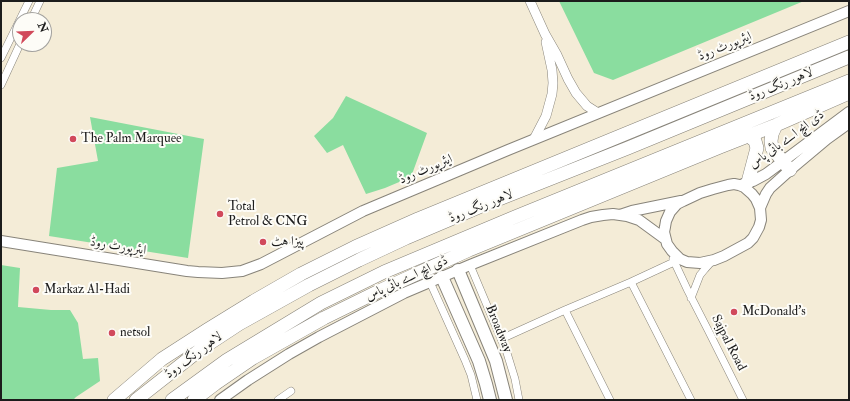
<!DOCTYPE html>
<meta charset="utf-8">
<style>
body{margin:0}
#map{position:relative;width:850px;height:401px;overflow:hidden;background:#f4ecd7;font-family:"IM FELL Double Pica",serif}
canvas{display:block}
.frame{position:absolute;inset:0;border:2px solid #1c1c1c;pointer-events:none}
.north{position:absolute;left:12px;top:12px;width:40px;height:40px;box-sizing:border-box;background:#fdfcf7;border:1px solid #a3a29f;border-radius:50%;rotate:67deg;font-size:11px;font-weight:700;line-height:16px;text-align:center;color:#1c1c1c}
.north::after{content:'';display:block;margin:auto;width:14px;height:18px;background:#d1495b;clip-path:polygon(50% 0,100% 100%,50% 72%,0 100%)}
</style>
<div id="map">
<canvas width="850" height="401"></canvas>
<div class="frame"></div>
<div class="north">N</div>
</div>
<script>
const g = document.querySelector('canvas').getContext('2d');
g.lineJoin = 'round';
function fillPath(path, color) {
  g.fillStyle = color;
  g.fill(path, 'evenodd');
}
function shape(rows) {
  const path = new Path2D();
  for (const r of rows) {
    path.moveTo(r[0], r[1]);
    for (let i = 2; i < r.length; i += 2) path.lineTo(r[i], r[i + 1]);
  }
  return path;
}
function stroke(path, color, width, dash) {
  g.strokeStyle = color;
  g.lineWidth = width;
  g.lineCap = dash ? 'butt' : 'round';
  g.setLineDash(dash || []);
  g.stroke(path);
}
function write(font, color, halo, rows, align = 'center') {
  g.font = font + ' "IM FELL Double Pica",Amiri,serif';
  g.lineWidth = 4;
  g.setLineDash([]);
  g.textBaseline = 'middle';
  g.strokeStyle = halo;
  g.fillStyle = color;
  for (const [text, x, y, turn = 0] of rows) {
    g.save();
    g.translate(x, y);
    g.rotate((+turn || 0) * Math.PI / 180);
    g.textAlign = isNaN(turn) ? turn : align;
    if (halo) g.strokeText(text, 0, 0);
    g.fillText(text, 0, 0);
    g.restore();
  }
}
fillPath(shape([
 [559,1,804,1,613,80,594,73],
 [346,96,427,133,411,177,385,188,366,194,343,145,327,153,314,136,333,118],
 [90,117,204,139,188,258,49,236,57,168,98,161],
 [1,265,20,268,18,307,51,310,70,310,78,323,83,359,98,358,100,381,76,397,73,400,1,400]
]), '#8add9f');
const minor = shape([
 [31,20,40,1],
 [1,58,29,1],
 [1,85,20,44],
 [673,259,688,291,709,332,743,400],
 [470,265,507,353,515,379,519,400],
 [430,282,465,360,471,375,477,400],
 [631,282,691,400],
 [691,298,700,275,705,269,713,260],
 [565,310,610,400],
 [501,339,565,310,631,282,674,262],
 [278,400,291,391]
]);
const tertiary = shape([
 [530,1,545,34,557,55,568,79,576,93,587,106,598,113],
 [534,139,546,116,552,94,553,83,552,70,546,42]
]);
const secondary = shape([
 [743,184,753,181,766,174,849,112],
 [760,208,756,199,752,194,744,187,739,185,734,184,728,185,713,189,700,193,683,201,677,204,670,212,666,221,665,227,664,232,667,244,672,251,680,259,687,262,700,263,714,260,724,256,748,243,753,238,759,227,761,220,760,208,766,194,770,188,790,170,827,139,849,123],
 [620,215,632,211,681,201],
 [1,241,187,271,198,272,222,273,242,271,261,264,363,211,508,150,849,11],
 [220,400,248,380,289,354,319,337,404,293,470,265,582,220,591,217,603,215,613,214,627,216,639,220,665,239]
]);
const primary = shape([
 [458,270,496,361,506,400],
 [442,277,479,361,486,384,490,400]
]);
const motorway = shape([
 [776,125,772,134,771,141,772,148,790,170],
 [748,182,757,148,755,141,749,136],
 [114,400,162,359,207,330,254,301,301,274,355,247,418,219,849,42],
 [136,400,201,349,239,324,309,285,359,260,406,238,479,207,628,148,849,57],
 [172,400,227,360,321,303,384,272,515,217,849,81],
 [194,400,215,384,253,358,324,318,379,291,469,250,720,147,776,125,849,93]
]);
stroke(minor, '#88847a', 8);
stroke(tertiary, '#88847a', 10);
stroke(secondary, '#88847a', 12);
stroke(primary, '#88847a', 14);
stroke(motorway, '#88847a', 14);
stroke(minor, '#fff', 7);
stroke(tertiary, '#fff', 9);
stroke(secondary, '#fff', 10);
stroke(primary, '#fff', 12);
stroke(motorway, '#fff', 13);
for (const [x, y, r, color] of [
 [73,139,4,"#d1495b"],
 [220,214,4,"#d1495b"],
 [263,242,4,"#d1495b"],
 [36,290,4,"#d1495b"],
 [734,312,4,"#d1495b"],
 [112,333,4,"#d1495b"]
]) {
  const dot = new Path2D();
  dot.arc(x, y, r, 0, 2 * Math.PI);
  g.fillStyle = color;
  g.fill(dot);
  stroke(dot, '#fdfcf7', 1.5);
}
write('13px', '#1c1c1c', '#fdfcf7', [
 ["ایئرپورٹ روڈ",725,47,-22],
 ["لاہور رنگ روڈ",781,85,-22],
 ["ڈی ایچ اے بائی پاس",787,140,-36],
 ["ایئرپورٹ روڈ",426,170,-23],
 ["لاہور رنگ روڈ",481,207,-22],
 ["ایئرپورٹ روڈ",118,247,9],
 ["ڈی ایچ اے بائی پاس",407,279,-25],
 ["Broadway",498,329,68],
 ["Sajpal Road",728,343,63],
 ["لاہور رنگ روڈ",194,356,-37]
]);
write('13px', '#1c1c1c', '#fdfcf7', [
 ["The Palm Marquee",81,139],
 ["Total",228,207],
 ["Petrol & CNG",228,222],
 ["پیزا ہٹ",271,242],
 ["Markaz Al-Hadi",44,290],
 ["McDonald's",742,312],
 ["netsol",120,333]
], 'left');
</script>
